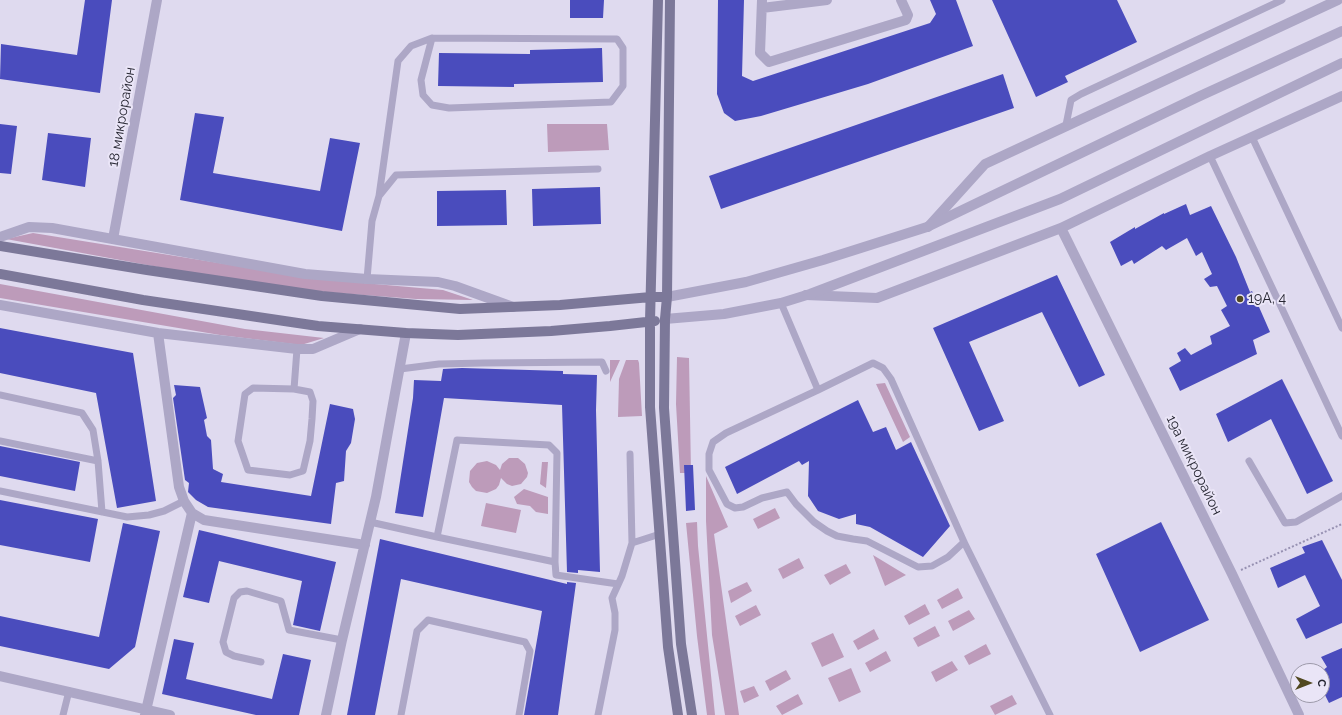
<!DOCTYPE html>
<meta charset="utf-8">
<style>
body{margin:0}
#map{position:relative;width:1342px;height:715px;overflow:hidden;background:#dfdaef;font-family:Raleway,sans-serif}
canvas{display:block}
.north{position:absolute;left:1290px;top:663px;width:40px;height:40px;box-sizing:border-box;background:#eae5f7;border:1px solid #9c99a9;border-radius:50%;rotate:90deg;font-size:11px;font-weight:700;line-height:16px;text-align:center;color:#272733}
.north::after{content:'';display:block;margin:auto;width:14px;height:18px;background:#514820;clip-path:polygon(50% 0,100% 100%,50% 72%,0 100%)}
</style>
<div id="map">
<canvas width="1342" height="715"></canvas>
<div class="north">С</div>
</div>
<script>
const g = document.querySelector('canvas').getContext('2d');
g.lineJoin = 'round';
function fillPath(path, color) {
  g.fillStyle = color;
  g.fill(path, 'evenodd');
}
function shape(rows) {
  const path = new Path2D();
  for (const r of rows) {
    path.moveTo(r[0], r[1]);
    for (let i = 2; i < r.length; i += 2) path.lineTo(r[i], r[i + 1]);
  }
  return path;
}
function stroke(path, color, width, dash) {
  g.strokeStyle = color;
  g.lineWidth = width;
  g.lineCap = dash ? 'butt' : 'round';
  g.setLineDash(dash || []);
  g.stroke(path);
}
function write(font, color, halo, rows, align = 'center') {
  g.font = font + ' Raleway,sans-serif';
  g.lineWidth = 4;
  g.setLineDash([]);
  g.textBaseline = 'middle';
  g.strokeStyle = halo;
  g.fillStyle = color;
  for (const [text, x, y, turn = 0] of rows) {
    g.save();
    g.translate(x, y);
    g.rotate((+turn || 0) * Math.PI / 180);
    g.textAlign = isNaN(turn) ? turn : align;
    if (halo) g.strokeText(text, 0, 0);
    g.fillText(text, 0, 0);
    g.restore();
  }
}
fillPath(shape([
 [547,124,607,124,609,150,548,152],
 [33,233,318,279,443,290,473,300,416,299,324,292,180,271,6,239],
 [0,284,245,329,324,338,301,345,220,335,0,298],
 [677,357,689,358,691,473,680,473,676,404],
 [610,360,620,360,610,382],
 [626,360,638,360,639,363,642,416,618,417,619,379],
 [885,383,910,437,903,442,876,384],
 [509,458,518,458,525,464,528,473,527,477,521,484,512,486,507,484,501,478,499,485,496,489,487,493,476,491,472,487,469,482,470,471,477,463,487,461,496,465,500,470,502,464],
 [542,462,548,462,546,488,540,484],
 [706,476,728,527,714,534,739,715,725,715,712,635,706,521],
 [524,489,548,497,548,514,536,512,530,506,517,504,514,497],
 [486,503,521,510,516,533,481,526],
 [775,508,780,518,758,529,753,519],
 [697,522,698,546,715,715,707,715,697,636,686,523],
 [873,555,906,575,885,586],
 [799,558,804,568,783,579,778,569],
 [846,564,851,573,830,585,824,575],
 [747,582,752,591,731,603,728,591],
 [958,588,963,598,942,609,937,600],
 [925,604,930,614,909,625,904,616],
 [756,605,761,615,740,626,735,616],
 [969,610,975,619,953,631,948,621],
 [935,626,940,636,918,647,913,638],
 [874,629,879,639,858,650,853,641],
 [833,633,844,657,822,667,811,643],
 [986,644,991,654,969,665,964,656],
 [886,651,891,661,870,672,865,663],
 [952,661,958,670,936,682,931,672],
 [851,668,861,692,839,702,828,678],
 [786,670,791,679,770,691,765,681],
 [754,686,759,696,744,703,740,691],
 [798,694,803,704,782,715,776,706],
 [1012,695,1017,704,995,715,990,706]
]), '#bd9bba');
fillPath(shape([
 [85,0,112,0,100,93,0,79,1,44,77,55],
 [570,0,604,0,603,18,570,18],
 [718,0,744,0,742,76,753,81,930,23,936,14,930,0,956,0,973,46,868,84,761,116,735,121,724,113,717,94],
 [992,0,1117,0,1137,42,1065,76,1068,82,1036,97],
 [602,48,603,82,514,84,514,87,438,86,439,53,530,54,530,50],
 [1003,74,1014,108,721,209,709,176],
 [195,113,224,117,213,173,320,191,330,138,360,143,342,231,180,200],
 [0,124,17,126,11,174,0,173],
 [48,133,91,138,85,187,42,180],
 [600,187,601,224,533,226,532,189],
 [506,190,507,225,437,226,437,191],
 [1186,204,1190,215,1211,206,1236,257,1250,292,1252,291,1270,332,1253,340,1257,354,1180,391,1169,368,1181,361,1177,353,1185,348,1191,355,1212,344,1210,336,1230,326,1221,310,1227,306,1217,286,1210,287,1204,279,1212,274,1202,252,1196,256,1187,238,1166,250,1162,246,1134,264,1132,260,1121,266,1110,242,1135,227,1135,229,1164,213,1164,214],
 [1057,275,1105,375,1079,387,1042,312,969,342,1004,421,979,431,933,328],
 [0,328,133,353,156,501,117,508,96,393,0,373],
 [462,368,563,371,563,374,597,375,596,410,600,572,578,570,578,573,567,572,562,405,444,398,423,517,395,513,413,398,414,380,441,381,443,369],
 [1282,379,1333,481,1307,494,1271,419,1228,442,1216,414],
 [174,385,200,387,207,418,204,420,207,436,211,440,213,469,223,474,221,482,311,496,330,404,353,409,355,419,351,443,346,451,344,481,336,483,331,524,208,507,196,500,188,492,189,483,185,480,173,398,176,395],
 [858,400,873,432,886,427,896,450,911,442,950,526,923,557,870,527,856,524,856,514,839,519,818,511,808,496,809,461,802,465,799,461,737,494,725,467],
 [0,446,80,462,75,491,0,476],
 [684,465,693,465,695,510,686,511],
 [0,500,98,519,90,562,0,545],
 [1161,522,1209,620,1140,652,1096,554],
 [123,523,160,531,135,647,109,669,0,646,0,616,99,637],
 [199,530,336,562,320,631,293,625,302,581,219,561,209,603,183,597],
 [380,539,567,584,567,582,576,583,558,715,524,715,542,611,401,579,375,715,347,715],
 [1322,540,1342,580,1342,623,1306,639,1296,619,1320,606,1305,575,1278,588,1270,568,1305,553,1302,547],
 [174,639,194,643,186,679,272,699,283,654,311,660,299,715,256,715,162,694],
 [1342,648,1342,697,1329,703,1322,689,1322,671,1327,667,1321,657]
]), '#4a4cbd');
stroke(shape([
 [1241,570,1342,524]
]), '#9791b2', 2, [2, 2]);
stroke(shape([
 [1066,125,1071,100,1081,94,1282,0],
 [1252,137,1342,328],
 [1210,156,1342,436],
 [379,196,398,61,411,46,432,38,617,39,623,48,623,86,611,102,449,108,432,105,423,95,421,80,432,38],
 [367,279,372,221,379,196,396,175,598,169],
 [781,303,818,390,726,433,713,442,709,454,709,470,727,504,735,508,743,507,762,498,787,492,796,504,814,522,827,531,837,536,853,539,867,541,918,567,932,566,948,557,964,542],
 [400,369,439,364,484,363,602,362,606,371],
 [294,389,253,388,245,394,238,441,248,470,290,475,303,471,310,441,312,419,313,401,310,392,294,389,297,349],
 [818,390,873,363,883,368,891,379,964,542,1050,715],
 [0,395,82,413,93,430,98,461,102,512],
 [0,441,98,461],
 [630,454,632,543],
 [1249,461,1285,523,1296,522,1342,496],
 [0,491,127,517,149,515,164,511,184,501],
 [370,522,437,537,457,440,549,445,557,453,555,562,556,575,618,584],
 [437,537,555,562],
 [261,662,234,656,226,652,223,642,234,598,240,592,247,591,281,601,289,630,342,640],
 [63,715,69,691],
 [401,715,417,631,428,620,525,642,530,651,519,715],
 [598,715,615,630,615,613,612,598,622,576,632,543,660,534]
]), '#ada7c6', 7);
stroke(shape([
 [762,0,760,53,769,62,906,20,908,15,901,0],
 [762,8,827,0],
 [928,227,985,164,1338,0],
 [1061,228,1232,574,1299,715],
 [0,237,29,227,52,228,305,274,367,279,438,282,455,286,513,307],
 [113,239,157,0],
 [806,295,877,298,1061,228,1210,156,1342,96],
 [0,305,158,333,297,349,313,349,360,329],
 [158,333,179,487,184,501,192,513,204,520,365,545],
 [0,676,170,715],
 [145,715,192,513],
 [326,715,342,640,376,497,406,333]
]), '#ada7c6', 10);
stroke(shape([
 [667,297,746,282,823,260,927,227,1200,96,1342,31],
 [665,319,724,314,781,303,810,294,1060,199,1342,63]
]), '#ada7c6', 10);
stroke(shape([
 [658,0,650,321,650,407,668,647,678,715],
 [670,0,667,297,665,319,664,408,681,644,692,715],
 [0,246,147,270,322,296,460,309,560,305,651,297,667,297],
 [0,274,143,300,318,326,406,333,458,335,551,331,610,326,655,321]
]), '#7c7899', 10);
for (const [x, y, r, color] of [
 [1240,299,4,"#514820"]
]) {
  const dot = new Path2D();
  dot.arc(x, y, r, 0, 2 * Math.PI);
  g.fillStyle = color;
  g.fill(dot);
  stroke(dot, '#eae5f7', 1.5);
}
write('14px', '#272733', '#eae5f7', [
 ["18 микрорайон",122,117,-80],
 ["19а микрорайон",1194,465,64]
]);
write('14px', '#272733', '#eae5f7', [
 ["19А, 4",1248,299]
], 'left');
</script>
